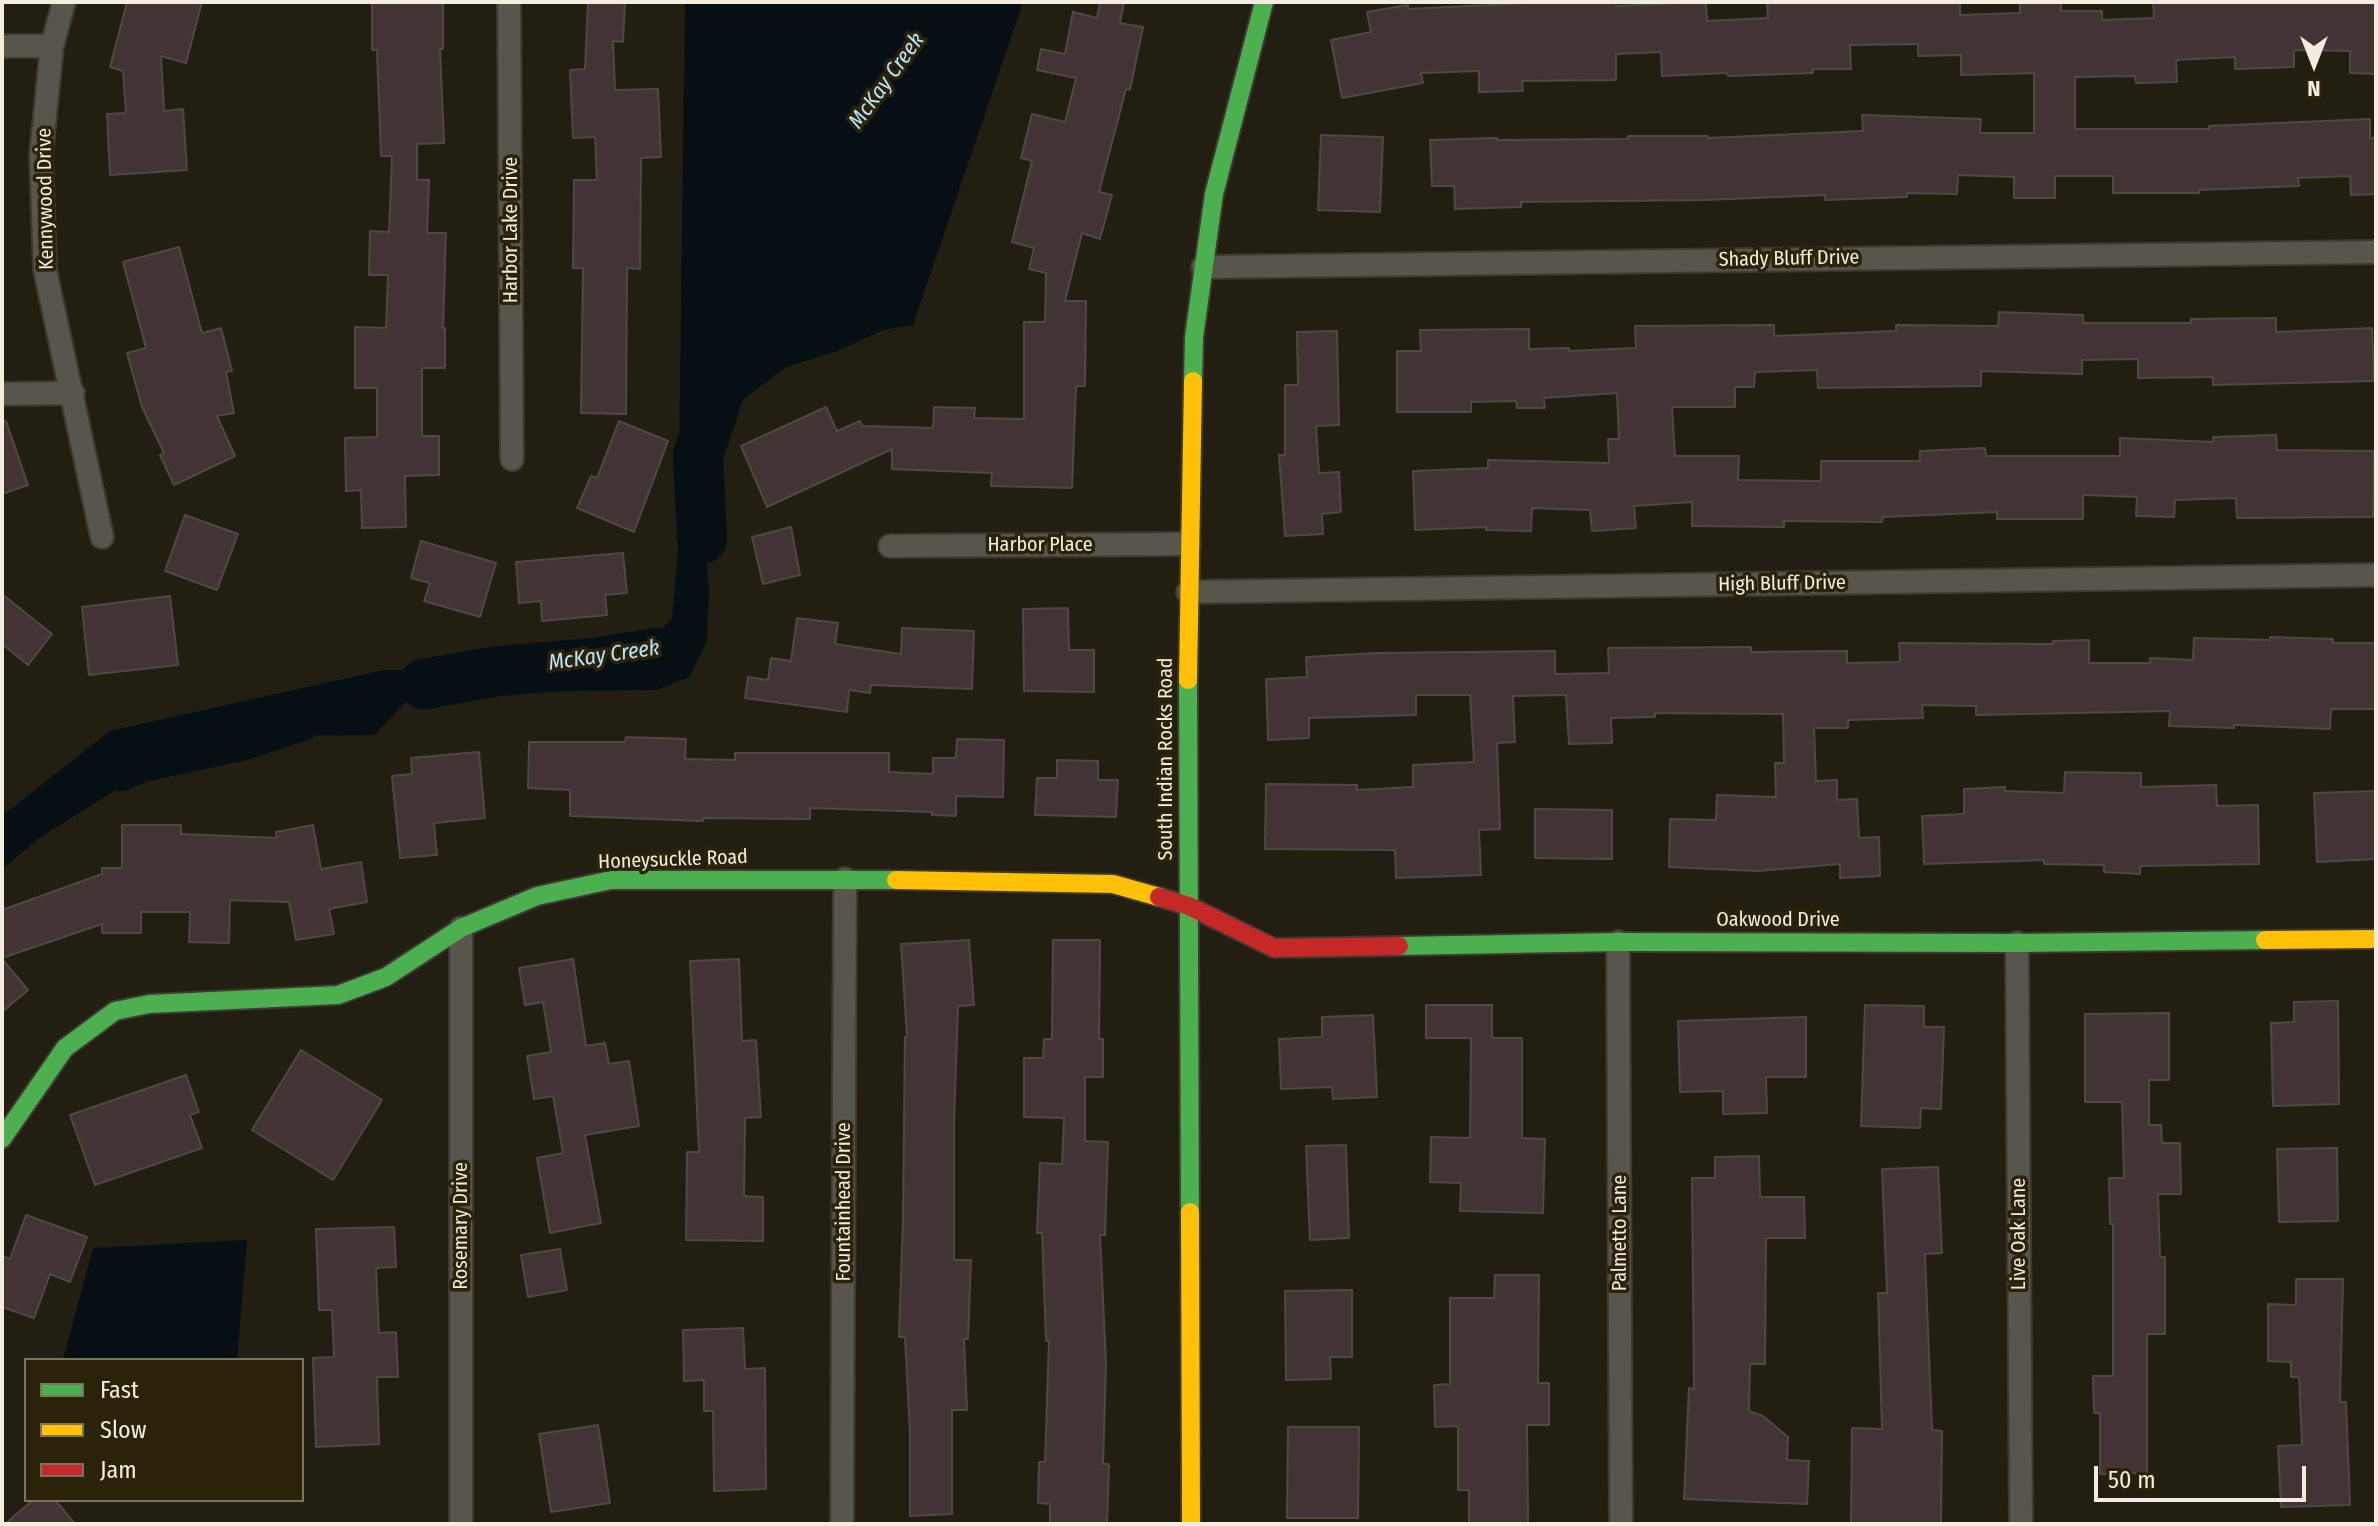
<!DOCTYPE html>
<style>
body{margin:0}
#map{position:relative;width:2378px;height:1526px;overflow:hidden;background:#221e11;font-family:"Fira Sans Condensed",sans-serif}
canvas{display:block}
.frame{position:absolute;inset:0;border:4px solid #f2edde;pointer-events:none}
.legend{position:absolute;left:24px;top:1358px;width:280px;height:144px;box-sizing:border-box;background:#2a2209;border:2px solid #7a735e;margin:0;padding:10px 14px;list-style:none;font-size:24px;color:#f2edde}
.legend li{display:flex;align-items:center;gap:16px;height:40px}
.legend b{width:40px;border:2px solid #7a735e}
.north{position:absolute;left:2274px;top:24px;width:80px;height:80px;-webkit-text-stroke:6px #2a2209;paint-order:stroke;rotate:180deg;font-size:22px;font-weight:700;line-height:32px;text-align:center;color:#f2edde}
.north::after{content:'';display:block;margin:auto;width:28px;height:36px;background:#f2edde;clip-path:polygon(50% 0,100% 100%,50% 72%,0 100%)}
.scale{position:absolute;left:2094px;top:1466px;width:212px;height:36px;box-sizing:border-box;border:4px solid #f2edde;border-top:0;padding-left:10px;font-size:24px;line-height:28px;white-space:nowrap;color:#f2edde;-webkit-text-stroke:6px #2a2209;paint-order:stroke}
</style>
<div id="map">
<canvas width="2378" height="1526"></canvas>
<div class="frame"></div>
<ul class="legend">
<li><b style="height:10px;background:#4caf50"></b>Fast</li>
<li><b style="height:10px;background:#ffc107"></b>Slow</li>
<li><b style="height:10px;background:#c62828"></b>Jam</li>
</ul>
<div class="north">N</div>
<div class="scale">50 m</div>
</div>
<script>
const g = document.querySelector('canvas').getContext('2d');
g.lineJoin = 'round';
function fillPath(path, color) {
  g.fillStyle = color;
  g.fill(path, 'evenodd');
}
function shape(rows) {
  const path = new Path2D();
  for (const r of rows) {
    path.moveTo(r[0], r[1]);
    for (let i = 2; i < r.length; i += 2) path.lineTo(r[i], r[i + 1]);
  }
  return path;
}
function stroke(path, color, width, dash) {
  g.strokeStyle = color;
  g.lineWidth = width;
  g.lineCap = dash ? 'butt' : 'round';
  g.setLineDash(dash || []);
  g.stroke(path);
}
function write(font, color, halo, rows, align = 'center') {
  g.font = font + ' "Fira Sans Condensed",sans-serif';
  g.lineWidth = 7;
  g.setLineDash([]);
  g.textBaseline = 'middle';
  g.strokeStyle = halo;
  g.fillStyle = color;
  for (const [text, x, y, turn = 0] of rows) {
    g.save();
    g.translate(x, y);
    g.rotate((+turn || 0) * Math.PI / 180);
    g.textAlign = isNaN(turn) ? turn : align;
    if (halo) g.strokeText(text, 0, 0);
    g.fillText(text, 0, 0);
    g.restore();
  }
}
fillPath(shape([
 [685,2,1023,2,913,325,883,330,838,351,786,367,739,403,719,452,679,458],
 [699,469,709,590,707,641,689,677,657,690,481,692,420,687,374,735,201,737,39,838,2,869,2,816,110,731,384,670,542,673,634,655,672,619,680,526,679,472],
 [247,1240,237,1360,63,1360,93,1248]
]), '#060f14');
stroke(shape([
 [702,539,698,455,720,390],
 [424,684,499,671,595,663,657,653],
 [119,766,141,757,240,736,300,716]
]), '#060f14', 50);
const building = shape([
 [127,2,202,2,186,63,161,56,164,111,183,109,187,170,110,175,107,114,126,113,123,71,110,67,127,2],
 [372,2,443,2,443,49,440,49,444,143,417,144,417,180,429,180,427,233,446,233,443,328,445,328,445,368,422,368,422,436,439,436,439,475,405,476,406,527,362,528,361,490,346,491,345,438,377,437,377,388,355,388,355,327,386,328,388,275,369,275,370,231,389,232,392,156,381,156,377,50,372,50,372,2],
 [588,2,625,2,623,42,613,41,615,90,658,89,661,157,641,158,640,269,627,268,626,414,581,413,583,268,573,268,574,180,597,180,595,137,573,138,570,70,585,69,588,2],
 [1100,2,1124,2,1120,23,1143,27,1130,90,1126,89,1099,192,1112,195,1100,239,1082,233,1065,301,1086,301,1085,386,1076,386,1072,488,991,486,992,473,892,469,892,449,767,507,741,446,826,407,837,431,860,421,862,426,933,428,934,407,975,408,974,418,1024,419,1024,322,1045,322,1046,273,1029,269,1034,248,1012,242,1032,161,1021,158,1032,114,1065,122,1076,78,1037,70,1041,49,1065,54,1073,12,1097,18,1100,2],
 [1550,2,1616,2,1616,6,1706,2,1707,21,1768,18,1767,2,1960,2,1960,15,2020,13,2020,2,2061,2,2061,11,2102,11,2102,20,2154,18,2153,2,2376,3,2376,74,2350,73,2350,51,2294,50,2294,67,2235,69,2235,57,2176,60,2177,82,2136,83,2135,76,2075,77,2075,129,2209,129,2209,126,2370,119,2370,138,2376,138,2376,194,2351,195,2350,176,2298,178,2299,186,2199,190,2199,193,2113,193,2113,176,2055,176,2055,198,2014,198,2014,177,1958,175,1957,194,1907,193,1907,197,1825,200,1825,195,1706,200,1521,202,1521,207,1455,209,1454,186,1432,186,1430,140,1497,138,1497,140,1628,139,1628,136,1708,136,1708,138,1863,131,1862,115,1981,119,1980,133,2034,133,2034,73,1961,75,1961,55,1918,56,1918,44,1850,45,1851,69,1813,69,1813,73,1728,76,1727,73,1662,76,1661,52,1616,54,1616,80,1522,81,1523,91,1479,92,1479,71,1421,73,1423,83,1342,98,1331,40,1371,32,1367,12,1408,5,1408,9,1550,2],
 [1321,135,1383,137,1380,212,1318,210,1321,135],
 [179,247,202,333,221,328,232,371,226,372,234,413,217,416,235,456,174,485,160,455,164,453,142,407,127,353,146,348,123,262,179,247],
 [1999,312,2083,315,2083,323,2191,323,2191,319,2276,318,2276,332,2372,328,2374,381,2213,385,2213,377,2138,378,2138,359,2082,360,2082,374,1981,371,1981,386,1818,388,1817,370,1755,372,1754,387,1735,387,1735,407,1672,407,1675,456,1739,456,1738,480,1821,481,1821,461,1920,461,1920,451,1985,448,1986,456,2120,456,2120,438,2213,442,2213,437,2276,435,2277,450,2374,451,2373,517,2237,518,2236,498,2175,500,2174,517,2136,516,2137,497,2083,495,2083,519,1997,519,1997,512,1883,517,1882,522,1784,521,1784,527,1692,526,1692,502,1634,506,1636,528,1592,531,1590,510,1532,508,1531,531,1486,530,1486,527,1415,530,1413,471,1488,468,1488,460,1609,463,1608,439,1619,439,1617,393,1544,398,1545,408,1517,408,1516,401,1471,402,1471,412,1397,412,1397,351,1421,351,1420,330,1529,329,1529,349,1569,348,1569,351,1636,348,1635,326,1774,325,1774,336,1896,331,1896,325,1998,326,1999,312],
 [1337,331,1339,425,1316,426,1319,473,1339,472,1341,512,1322,514,1323,534,1285,536,1279,455,1285,455,1285,385,1298,385,1297,332,1337,331],
 [6,421,28,485,2,494,2,422,6,421],
 [619,421,668,441,634,532,577,508,591,476,597,478,619,421],
 [185,515,238,534,217,590,165,571,185,515],
 [791,527,800,575,763,584,752,537,791,527],
 [421,541,496,563,480,617,424,601,430,583,411,578,421,541],
 [623,553,627,593,605,595,607,615,542,621,541,601,519,603,516,562,623,553],
 [2,594,52,634,28,665,2,644,2,594],
 [170,596,178,665,89,675,82,607,170,596],
 [1068,608,1069,650,1094,650,1094,692,1024,691,1023,609,1068,608],
 [797,618,838,623,835,644,901,654,902,628,974,631,972,689,871,685,870,693,849,690,847,712,745,698,748,677,768,680,771,658,791,661,797,618],
 [2270,637,2333,639,2333,643,2376,643,2376,709,2331,709,2330,729,2234,725,2234,728,2169,726,2170,711,1976,715,1976,706,1922,705,1923,718,1848,720,1848,728,1814,728,1816,781,1837,780,1837,800,1857,799,1859,838,1879,837,1880,876,1840,878,1840,864,1758,871,1669,867,1670,819,1716,820,1717,795,1776,797,1775,763,1784,763,1783,714,1655,713,1655,717,1611,718,1612,743,1569,744,1566,695,1513,696,1515,742,1497,743,1500,829,1479,830,1481,875,1396,878,1395,850,1265,849,1266,784,1357,785,1357,790,1413,787,1413,765,1474,762,1470,695,1416,695,1416,715,1309,718,1309,738,1268,740,1266,679,1307,677,1306,657,1377,653,1555,651,1555,674,1609,673,1608,648,1751,647,1751,652,1847,651,1847,663,1900,662,1899,643,2053,644,2053,641,2089,640,2089,663,2150,663,2150,658,2193,660,2194,638,2270,640,2270,637],
 [626,737,686,739,685,759,735,760,735,753,889,753,889,772,933,774,933,758,956,758,957,739,1004,740,1003,797,956,796,956,816,932,815,932,812,810,808,810,819,703,818,703,821,570,816,570,790,528,788,529,742,625,742,626,737],
 [479,752,485,818,434,823,437,855,400,858,392,776,412,774,411,758,479,752],
 [1057,760,1098,761,1098,780,1118,780,1116,817,1035,815,1037,778,1057,778,1057,760],
 [2065,772,2141,773,2141,787,2216,785,2217,806,2258,805,2259,864,2140,866,2140,874,2104,872,2104,865,2044,864,2044,860,1924,864,1922,816,1964,814,1964,789,2005,787,2005,791,2064,793,2065,772],
 [2376,791,2376,859,2317,862,2314,793,2376,791],
 [1535,809,1612,810,1612,859,1535,858,1535,809],
 [122,825,181,825,181,834,277,838,276,832,313,825,321,869,361,862,367,902,329,909,334,934,296,940,289,902,230,900,229,943,189,942,190,912,141,912,141,933,102,933,102,924,2,958,2,910,102,874,102,868,122,868,122,825],
 [969,940,974,1005,958,1006,954,1121,954,1260,971,1260,968,1339,964,1339,967,1410,952,1410,952,1514,910,1516,910,1433,905,1337,899,1337,903,1217,905,1037,907,1037,901,944,969,940],
 [1053,940,1100,940,1099,1039,1103,1039,1103,1077,1085,1077,1085,1141,1108,1142,1105,1235,1100,1235,1106,1363,1103,1464,1109,1464,1107,1524,1050,1524,1050,1504,1038,1503,1039,1462,1045,1462,1049,1341,1046,1341,1042,1233,1037,1233,1040,1163,1062,1164,1064,1118,1024,1117,1024,1058,1043,1058,1044,1039,1052,1039,1053,940],
 [2,959,28,990,2,1012,2,959],
 [573,959,586,1046,605,1043,609,1064,629,1061,639,1126,585,1135,601,1223,550,1233,537,1158,563,1153,553,1096,534,1099,527,1056,551,1052,543,1002,525,1005,519,968,573,959],
 [739,959,742,1041,756,1040,761,1117,745,1118,744,1196,763,1197,763,1241,686,1240,687,1152,699,1152,690,961,739,959],
 [2338,1001,2339,1104,2273,1106,2271,1023,2294,1022,2294,1002,2338,1001],
 [1426,1005,1492,1005,1492,1038,1522,1038,1522,1138,1545,1139,1543,1213,1460,1211,1461,1183,1430,1182,1431,1137,1470,1138,1471,1038,1426,1038,1426,1005],
 [1865,1005,1924,1006,1924,1027,1944,1027,1941,1109,1921,1108,1920,1128,1861,1126,1865,1005],
 [2169,1013,2169,1080,2149,1080,2149,1125,2161,1125,2162,1143,2180,1143,2181,1194,2158,1194,2160,1257,2165,1257,2165,1334,2147,1334,2147,1473,2100,1474,2100,1413,2094,1413,2093,1376,2113,1376,2113,1224,2110,1224,2109,1178,2124,1178,2122,1102,2085,1102,2085,1014,2169,1013],
 [1373,1015,1377,1097,1333,1099,1332,1087,1281,1089,1279,1039,1322,1037,1322,1017,1373,1015],
 [1806,1017,1806,1077,1766,1077,1767,1113,1723,1114,1723,1091,1680,1092,1678,1021,1806,1017],
 [301,1050,382,1100,333,1180,252,1130,301,1050],
 [186,1075,199,1112,190,1115,202,1148,95,1185,70,1115,186,1075],
 [1346,1145,1349,1238,1310,1240,1306,1146,1346,1145],
 [2337,1148,2338,1221,2279,1222,2277,1149,2337,1148],
 [1759,1156,1760,1197,1804,1197,1805,1238,1766,1238,1765,1364,1750,1364,1749,1411,1763,1416,1788,1437,1787,1460,1809,1461,1807,1504,1684,1499,1689,1388,1694,1389,1692,1178,1715,1178,1715,1157,1759,1156],
 [1938,1167,1942,1253,1925,1254,1932,1430,1942,1431,1941,1524,1851,1524,1852,1428,1882,1429,1878,1293,1887,1293,1882,1169,1938,1167],
 [26,1215,87,1237,70,1282,50,1274,34,1318,2,1307,2,1256,10,1259,26,1215],
 [394,1227,396,1267,376,1268,379,1333,396,1332,398,1377,377,1377,379,1444,316,1447,313,1358,334,1357,332,1310,319,1310,316,1229,394,1227],
 [560,1249,567,1290,528,1297,521,1255,560,1249],
 [1495,1275,1539,1275,1538,1383,1549,1383,1549,1425,1527,1425,1528,1524,1469,1524,1469,1490,1458,1490,1458,1426,1435,1427,1434,1385,1450,1384,1450,1298,1494,1298,1495,1275],
 [2296,1279,2343,1279,2340,1402,2346,1402,2350,1505,2281,1507,2278,1446,2302,1445,2299,1377,2291,1377,2291,1362,2268,1361,2268,1304,2296,1305,2296,1279],
 [1352,1290,1352,1357,1330,1357,1331,1379,1286,1380,1285,1291,1352,1290],
 [743,1328,745,1369,765,1368,766,1489,714,1491,713,1411,704,1411,704,1380,684,1381,683,1330,743,1328],
 [598,1425,610,1503,551,1512,539,1434,598,1425],
 [1288,1427,1359,1427,1358,1518,1287,1518,1288,1427],
 [33,1500,55,1500,75,1524,5,1524,33,1500]
]);
fillPath(building, '#423334');
stroke(building, '#4f4944', 2);
const street = shape([
 [64,2,52,46,41,155,45,270,102,537],
 [509,2,512,459],
 [2,46,52,46],
 [1203,267,2376,252],
 [2,394,73,393],
 [890,546,1189,544],
 [1188,592,2376,575],
 [1618,942,1621,1524],
 [2017,943,2021,1524],
 [461,1524,461,928],
 [842,1524,845,879]
]);
const fast = shape([
 [1193,381,1194,337,1214,194,1264,2],
 [1188,680,1190,1212],
 [1399,946,1618,942,2017,943,2265,940],
 [2,1139,65,1048,115,1011,149,1004,338,995,386,977,461,928,537,896,611,880,896,880]
]);
const slow = shape([
 [1188,680,1193,381],
 [896,880,1113,884,1159,897],
 [2265,940,2376,939],
 [1190,1212,1191,1524]
]);
const jam = shape([
 [1159,897,1189,906,1274,948,1399,946]
]);
stroke(street, '#3e3a31', 26);
stroke(fast, '#3e3a31', 22);
stroke(slow, '#3e3a31', 22);
stroke(jam, '#3e3a31', 22);
stroke(street, '#58554c', 22);
stroke(fast, '#4caf50', 18);
stroke(slow, '#ffc107', 18);
stroke(jam, '#c62828', 18);
write('20px', '#f2edde', '#2a2209', [
 ["Kennywood Drive",46,199,-91],
 ["Harbor Lake Drive",511,230,-90],
 ["Shady Bluff Drive",1789,259,-1],
 ["Harbor Place",1040,545],
 ["High Bluff Drive",1782,584,-1],
 ["South Indian Rocks Road",1166,759,-90],
 ["Honeysuckle Road",673,860,-2],
 ["Oakwood Drive",1778,920],
 ["Fountainhead Drive",844,1202,-90],
 ["Rosemary Drive",461,1226,-90],
 ["Palmetto Lane",1620,1233,-90],
 ["Live Oak Lane",2019,1234,-90]
]);
write('italic 22px', '#b7e5fc', '#2a2209', [
 ["McKay Creek",887,81,-54],
 ["McKay Creek",604,656,-8]
]);
</script>
